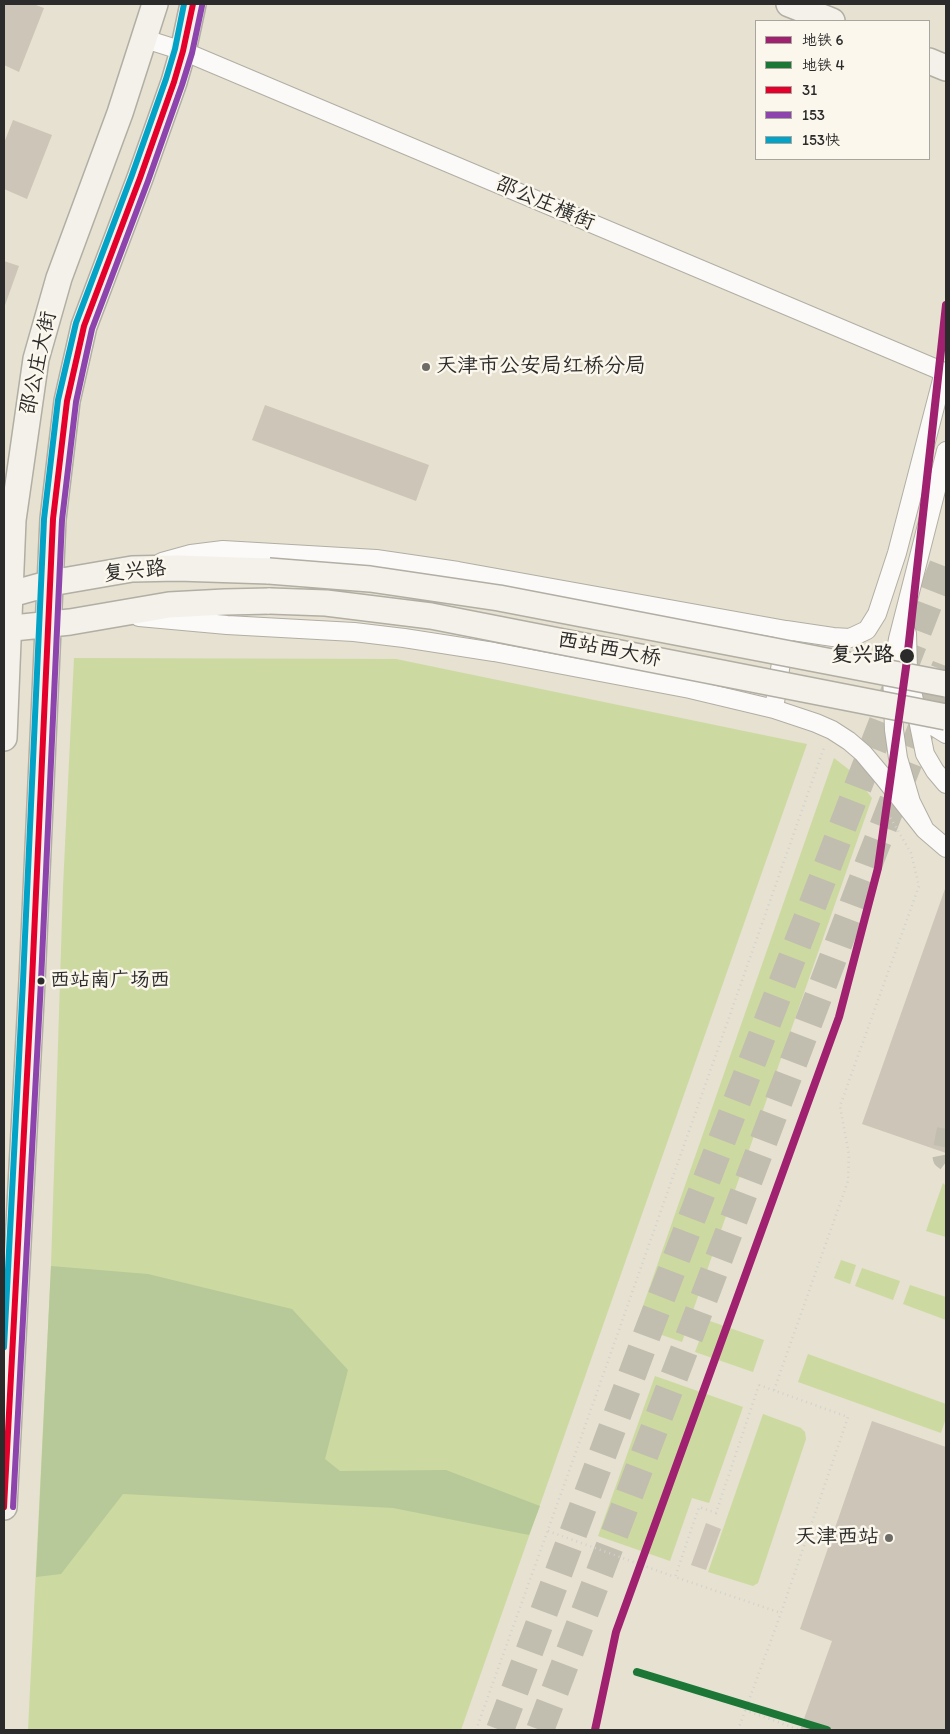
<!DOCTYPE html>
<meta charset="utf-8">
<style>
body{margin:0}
#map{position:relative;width:950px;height:1734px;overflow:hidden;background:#e6e1d0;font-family:Itim,"LXGW WenKai TC",sans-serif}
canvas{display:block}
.frame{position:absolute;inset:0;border:5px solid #2b2b2b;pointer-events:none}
.legend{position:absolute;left:755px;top:20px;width:175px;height:140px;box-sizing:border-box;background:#fbf7ec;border:1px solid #a8a59f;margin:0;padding:6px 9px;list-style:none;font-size:15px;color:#2b2b2b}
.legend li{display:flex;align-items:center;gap:10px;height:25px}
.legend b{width:25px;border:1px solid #a8a59f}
</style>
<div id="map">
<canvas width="950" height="1734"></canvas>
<div class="frame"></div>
<ul class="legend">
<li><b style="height:6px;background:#9f216f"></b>地铁 6</li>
<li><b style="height:6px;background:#1c7736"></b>地铁 4</li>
<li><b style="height:6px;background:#e4002b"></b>31</li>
<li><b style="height:6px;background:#8e44ad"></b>153</li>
<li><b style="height:6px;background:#02a3c6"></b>153快</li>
</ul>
</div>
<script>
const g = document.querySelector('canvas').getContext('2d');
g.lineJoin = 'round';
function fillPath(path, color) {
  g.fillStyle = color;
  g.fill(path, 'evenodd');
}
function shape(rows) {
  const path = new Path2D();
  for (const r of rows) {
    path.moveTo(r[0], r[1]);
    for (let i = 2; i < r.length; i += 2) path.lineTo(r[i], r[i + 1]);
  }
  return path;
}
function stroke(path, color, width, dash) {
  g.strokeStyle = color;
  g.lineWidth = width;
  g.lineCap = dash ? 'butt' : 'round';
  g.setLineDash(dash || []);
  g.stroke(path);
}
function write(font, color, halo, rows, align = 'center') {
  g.font = font + ' Itim,"LXGW WenKai TC",sans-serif';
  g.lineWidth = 5;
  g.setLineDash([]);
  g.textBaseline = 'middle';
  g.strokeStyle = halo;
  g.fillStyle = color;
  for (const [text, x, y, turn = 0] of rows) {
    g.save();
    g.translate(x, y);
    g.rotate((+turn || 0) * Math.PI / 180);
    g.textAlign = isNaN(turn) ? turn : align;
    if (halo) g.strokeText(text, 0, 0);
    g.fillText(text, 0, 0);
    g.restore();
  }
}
fillPath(shape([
 [74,658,396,659,807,744,461,1730,28,1730,51,1266,63,887],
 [834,758,852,772,872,798,682,1342,636,1326],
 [943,1183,946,1186,945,1195,946,1237,926,1231],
 [841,1260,856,1265,850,1284,834,1278],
 [862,1268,900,1281,893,1300,855,1286],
 [910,1285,946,1297,946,1320,903,1304],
 [707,1320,764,1340,753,1372,695,1352],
 [808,1354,946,1404,946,1418,941,1433,798,1382],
 [655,1376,743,1407,709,1503,692,1498,670,1561,598,1536],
 [763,1414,801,1428,805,1432,806,1439,758,1583,753,1586,708,1572]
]), '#ccdaa1');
fillPath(shape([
 [51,1266,148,1274,292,1309,348,1370,325,1459,340,1471,446,1470,540,1506,529,1535,393,1508,123,1494,61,1574,36,1577]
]), '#b7c998');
fillPath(shape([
 [4,4,33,4,44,8,19,72,4,65],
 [13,120,52,135,27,199,4,189,4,143],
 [4,261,19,266,4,308],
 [265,405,429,465,416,501,252,440],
 [946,886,946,1153,862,1124],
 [872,1421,946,1447,946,1730,800,1730,832,1641,800,1629],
 [706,1523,721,1529,706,1570,691,1565]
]), '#cdc5b7');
stroke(shape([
 [946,1129,941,1154,942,1159,946,1162]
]), '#c1bdaf', 18, [18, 9]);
stroke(shape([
 [500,1730,648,1332,946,558],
 [540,1730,869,863,946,666]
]), '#c1bdaf', 28, [28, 14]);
const street = shape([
 [145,39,183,51,944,372,897,553,877,614,867,630,850,638,833,637,786,630,458,571,376,559,223,550,191,554,162,562],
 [946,451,898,639,892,672,894,730,898,758,911,802,925,830,946,848],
 [139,617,227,625,354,632,404,638,494,652,690,689,774,709,816,723,832,730,849,741,863,753,884,778,925,830],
 [907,633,908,671,925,754,935,771,946,784],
 [774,709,784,643],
 [918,720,930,724,946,734]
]);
const secondary = shape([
 [789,4,832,21],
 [929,61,946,68],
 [4,596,51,583,132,569,178,568,269,571],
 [4,629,70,622,169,605,225,602,270,601],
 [4,738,13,520,36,359,59,278,120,113,155,4],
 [4,1507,32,981,53,519,67,401,84,326,140,178,174,82,183,51,193,4]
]);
stroke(street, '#b1aea4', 20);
stroke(secondary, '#b1aea4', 28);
stroke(shape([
 [759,1385,848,1417,781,1613,675,1577,699,1507,716,1513,759,1385],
 [774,1390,848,1181,849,1155,840,1106,919,886,911,853,883,805],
 [548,1531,675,1577],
 [745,1710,800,1730],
 [476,1730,577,1449,825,745],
 [738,1730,781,1613]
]), '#d2d1cd', 2.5, [1, 4]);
stroke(street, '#fbfaf8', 18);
stroke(secondary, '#f4f1ea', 25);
const secondaryBridge = shape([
 [269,571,370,579,499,598,946,684],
 [270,601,326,603,431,616,946,717]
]);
stroke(secondaryBridge, '#b1aea4', 28, []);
stroke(secondaryBridge, '#f4f1ea', 25);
stroke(shape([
 [4,1507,32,981,53,519,67,401,84,326,140,178,174,82,183,51,193,4]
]), '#e4002b', 6);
stroke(shape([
 [13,1507,41,981,62,520,76,402,92,329,148,181,182,85,192,53,202,6]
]), '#8e44ad', 6);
stroke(shape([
 [4,1347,23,981,44,519,58,400,76,323,132,175,166,79,175,49,184,4]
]), '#02a3c6', 6);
stroke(shape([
 [595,1730,616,1632,839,1017,878,868,907,660,946,305]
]), '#9f216f', 8);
stroke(shape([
 [637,1672,827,1730]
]), '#1c7736', 8);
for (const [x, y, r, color] of [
 [426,367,5,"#6c6b65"],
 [907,656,8,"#2b2b2b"],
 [41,981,4.5,"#2b2b2b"],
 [889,1538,5,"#6c6b65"]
]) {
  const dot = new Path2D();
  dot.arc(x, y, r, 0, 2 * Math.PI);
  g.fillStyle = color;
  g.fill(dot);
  stroke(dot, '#fbf7ec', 2);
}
write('20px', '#2b2b2b', '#fbf7ec', [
 ["西站南广场西",50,981]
], 'left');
write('21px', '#2b2b2b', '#fbf7ec', [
 ["邵公庄横街",545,204,23],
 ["邵公庄大街",39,363,-78],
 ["复兴路",135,572,-6],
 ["西站西大桥",609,650,11]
]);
write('21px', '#2b2b2b', '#fbf7ec', [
 ["天津市公安局红桥分局",436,367],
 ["天津西站",879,1538,"right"]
], 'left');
write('bold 21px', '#2b2b2b', '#fbf7ec', [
 ["复兴路",894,656]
], 'right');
</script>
